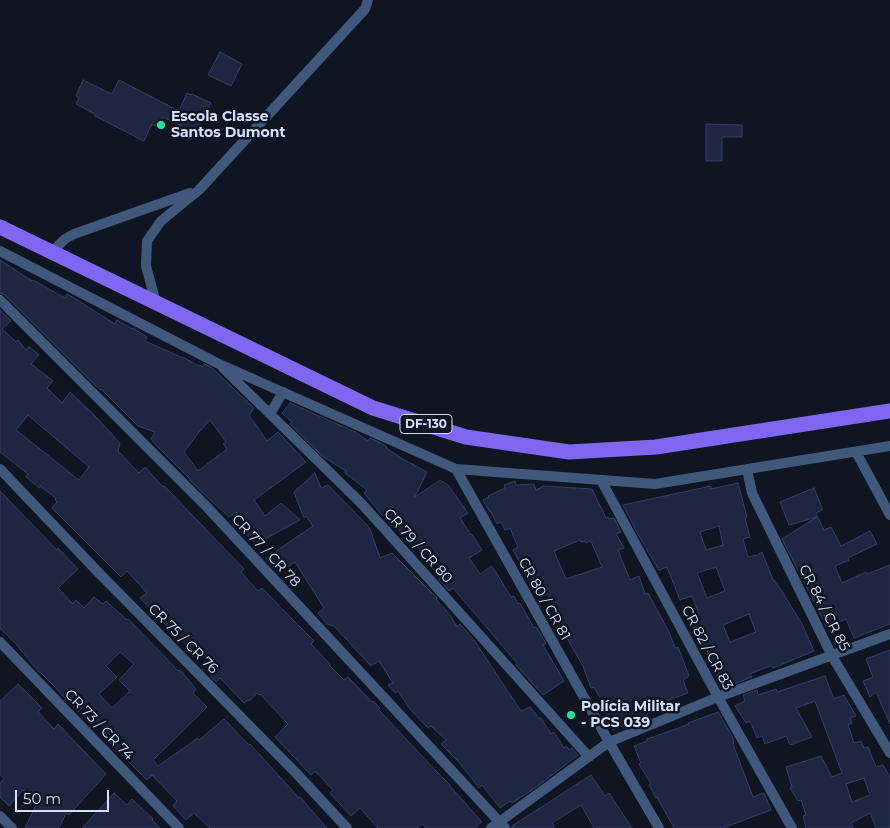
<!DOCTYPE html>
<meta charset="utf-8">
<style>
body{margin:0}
#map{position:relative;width:890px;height:828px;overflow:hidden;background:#101522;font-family:Montserrat,sans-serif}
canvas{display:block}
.scale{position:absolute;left:15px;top:790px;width:94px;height:22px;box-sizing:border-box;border:2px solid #d4e1fb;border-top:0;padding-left:6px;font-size:15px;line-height:18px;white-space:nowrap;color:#d4e1fb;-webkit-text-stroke:4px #101522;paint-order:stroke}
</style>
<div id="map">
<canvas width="890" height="828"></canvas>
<div class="scale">50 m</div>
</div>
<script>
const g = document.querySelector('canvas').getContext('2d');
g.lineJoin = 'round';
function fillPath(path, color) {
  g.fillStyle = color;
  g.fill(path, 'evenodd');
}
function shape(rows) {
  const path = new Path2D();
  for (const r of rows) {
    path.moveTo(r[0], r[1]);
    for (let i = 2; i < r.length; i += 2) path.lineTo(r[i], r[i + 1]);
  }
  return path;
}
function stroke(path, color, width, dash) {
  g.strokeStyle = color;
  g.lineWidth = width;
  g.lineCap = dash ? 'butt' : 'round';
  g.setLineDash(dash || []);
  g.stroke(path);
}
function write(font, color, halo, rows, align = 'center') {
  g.font = font + ' Montserrat,sans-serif';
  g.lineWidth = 5;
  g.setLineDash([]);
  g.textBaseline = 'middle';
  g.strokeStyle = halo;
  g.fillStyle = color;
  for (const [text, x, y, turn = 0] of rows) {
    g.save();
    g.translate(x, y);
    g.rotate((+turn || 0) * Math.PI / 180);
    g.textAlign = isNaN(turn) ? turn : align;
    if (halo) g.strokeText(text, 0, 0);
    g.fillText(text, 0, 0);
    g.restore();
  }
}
const building = shape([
 [220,52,242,64,231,86,208,75,220,52],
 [83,80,112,94,119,80,179,111,187,93,191,95,192,94,211,103,194,136,181,129,182,126,163,117,158,127,152,124,144,141,95,116,95,114,76,104,79,98,76,96,83,80],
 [706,124,742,125,742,137,722,137,722,161,706,161,706,124],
 [0,260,32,281,33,280,65,298,67,294,74,298,115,324,117,320,132,329,133,328,147,337,145,341,183,358,183,357,199,366,200,365,202,367,205,364,212,368,254,408,249,415,267,441,278,432,306,462,254,500,265,516,281,503,300,520,256,544,245,533,249,530,236,512,229,517,202,492,189,479,190,479,156,445,151,439,155,432,138,426,101,389,100,390,5,295,0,293,0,260],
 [210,420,226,442,223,444,227,449,198,471,184,452,199,432,210,420],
 [0,310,11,321,2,329,16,342,18,340,26,350,29,347,39,355,31,364,53,381,47,388,62,403,70,392,95,416,120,443,118,451,139,473,145,467,163,487,164,486,171,493,244,569,241,572,258,591,262,588,294,621,314,641,311,644,330,664,329,665,344,680,348,677,372,702,373,701,380,708,378,709,436,771,450,785,449,785,482,822,474,828,426,828,422,824,417,828,378,828,360,808,351,816,330,793,333,790,315,771,311,775,275,737,288,724,260,694,259,695,257,693,249,701,248,700,244,703,220,678,216,682,210,675,212,670,207,664,209,663,190,642,186,645,168,623,166,625,140,598,147,593,127,571,121,577,52,508,57,502,55,500,56,498,40,486,39,488,26,477,28,474,0,452,0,310],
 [28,415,89,467,79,480,16,430,28,415],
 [290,403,355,432,368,441,370,438,383,444,387,447,386,448,401,458,427,472,415,497,440,480,448,485,468,513,460,518,471,535,472,534,482,550,469,558,480,574,492,566,511,597,514,596,518,604,520,603,534,628,536,627,546,643,543,645,564,681,543,695,516,665,517,663,453,588,449,591,439,579,445,575,434,559,432,560,427,552,423,554,418,547,415,549,391,521,390,522,382,515,364,493,367,490,345,473,346,471,322,456,290,424,292,422,282,413,290,403],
 [315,473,321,488,328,485,368,526,370,529,380,558,392,553,437,598,436,599,450,615,457,627,460,624,474,640,521,711,530,707,540,719,541,718,551,734,554,732,564,748,566,746,569,750,572,748,578,755,535,788,512,803,510,801,500,808,482,785,479,788,458,761,441,744,446,740,431,726,428,728,410,709,398,691,395,693,388,685,393,683,379,661,371,666,333,625,331,626,330,624,328,625,318,613,324,608,295,562,280,572,275,564,273,566,266,558,313,526,306,516,304,518,294,492,315,473],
 [515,481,516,485,534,484,536,490,544,486,592,489,606,518,608,517,609,519,614,518,621,532,616,534,624,548,618,550,630,580,639,576,645,594,648,593,669,632,675,648,678,647,689,676,683,680,688,693,658,704,660,710,647,714,647,716,613,730,605,709,606,708,594,687,591,688,583,666,553,614,556,613,548,594,541,597,526,562,525,563,524,561,520,563,513,550,518,547,510,528,505,530,501,522,497,524,491,512,490,512,483,500,489,497,488,496,505,488,504,485,515,481],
 [580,540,581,542,585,541,586,543,591,541,602,567,566,579,554,551,580,540],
 [738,483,747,517,745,518,750,537,743,539,748,557,756,555,756,556,762,552,773,580,774,580,777,585,778,585,802,624,814,651,773,668,772,666,770,666,750,674,752,677,723,688,714,670,715,669,697,629,695,631,688,619,699,614,692,596,680,600,667,567,659,570,640,538,623,505,711,486,711,489,738,483],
 [719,526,723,545,706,550,700,532,719,526],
 [716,567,725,591,707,598,697,573,716,567],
 [749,614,756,632,730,642,723,625,749,614],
 [814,488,822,508,822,510,816,513,824,530,831,527,841,546,870,531,877,544,848,558,849,560,835,566,842,583,866,572,867,574,890,565,890,624,854,638,846,619,826,627,823,619,782,539,817,517,789,525,780,502,814,488],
 [0,491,57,550,58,548,78,569,58,588,73,604,76,600,84,608,94,597,103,604,106,601,127,620,128,619,165,657,177,670,181,671,196,689,193,693,207,707,153,760,158,766,198,738,199,740,224,719,249,745,250,744,299,798,300,797,327,828,210,828,194,813,186,820,173,806,177,801,152,775,147,780,107,740,111,736,83,707,78,712,54,686,40,672,39,672,16,644,0,628,0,491],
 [120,652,134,664,119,680,130,691,112,708,99,694,117,677,106,666,120,652],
 [890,650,890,724,876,692,870,697,863,681,873,677,866,659,890,650],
 [825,676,834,699,844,695,856,716,850,718,852,723,848,725,854,743,861,741,864,748,868,747,876,767,883,765,890,777,890,828,876,828,870,813,851,823,853,828,806,828,803,816,806,815,801,800,798,801,790,788,792,787,786,767,821,756,832,777,842,773,815,701,796,708,812,737,790,745,786,736,765,744,762,736,757,738,750,721,746,723,735,706,745,701,743,695,757,690,758,695,776,689,777,692,825,676],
 [864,778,870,795,852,802,846,784,864,778],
 [18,684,42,708,38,712,54,729,58,724,106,774,69,815,66,813,61,824,58,828,25,828,39,799,23,790,9,806,0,797,0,783,4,779,0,774,0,701,18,684],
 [718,712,733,738,734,747,753,797,764,793,771,810,723,828,674,828,657,797,656,798,649,785,651,784,639,764,641,763,634,746,647,741,647,739,673,730,689,724,688,723,718,712],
 [591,775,605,796,609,793,632,828,594,828,581,805,552,823,555,828,512,828,512,826,591,775],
 [114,793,127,805,132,799,153,819,152,820,160,828,82,828,114,793]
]);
fillPath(building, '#1e2641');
stroke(building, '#323f6a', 1);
stroke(shape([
 [0,251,217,363,456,469,655,484,890,446],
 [51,253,65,239,74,234,190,193],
 [0,300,206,506,505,828],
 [156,303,146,266,147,241,161,221,199,190,365,9,368,0],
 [223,368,362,504,589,757],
 [270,414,283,392],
 [856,452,890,515],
 [0,469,98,572,296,773,347,828],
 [456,469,609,742,659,828],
 [747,469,752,493,832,656,890,753],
 [601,480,718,697,792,828],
 [0,642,179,828],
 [0,816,12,828],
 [491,828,609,742,718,697,890,634]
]), '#3f587c', 10);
stroke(shape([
 [0,227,373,408,466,437,569,452,656,447,890,411]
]), '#8066f0', 15);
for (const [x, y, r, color] of [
 [161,125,5,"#16e69f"],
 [571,715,5,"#16e69f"]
]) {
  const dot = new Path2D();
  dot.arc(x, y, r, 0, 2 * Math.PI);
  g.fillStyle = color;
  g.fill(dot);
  stroke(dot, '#101522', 2);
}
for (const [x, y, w] of [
 [426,424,52]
]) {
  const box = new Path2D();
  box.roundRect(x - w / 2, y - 9.5, w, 19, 4);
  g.fillStyle = '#101522';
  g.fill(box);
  stroke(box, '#d4e1fb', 1);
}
write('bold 12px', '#d4e1fb', null, [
 ["DF-130",426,424]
]);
write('bold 14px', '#d4e1fb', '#101522', [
 ["Escola Classe",171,117],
 ["Santos Dumont",171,133],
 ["Polícia Militar",581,707],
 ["- PCS 039",581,723]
], 'left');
write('14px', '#d4e1fb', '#101522', [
 ["CR 79 / CR 80",418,546,48],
 ["CR 77 / CR 78",266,551,47],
 ["CR 80 / CR 81",544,599,61],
 ["CR 84 / CR 85",824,608,63],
 ["CR 75 / CR 76",183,639,45],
 ["CR 82 / CR 83",707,648,62],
 ["CR 73 / CR 74",99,725,46]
]);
</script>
